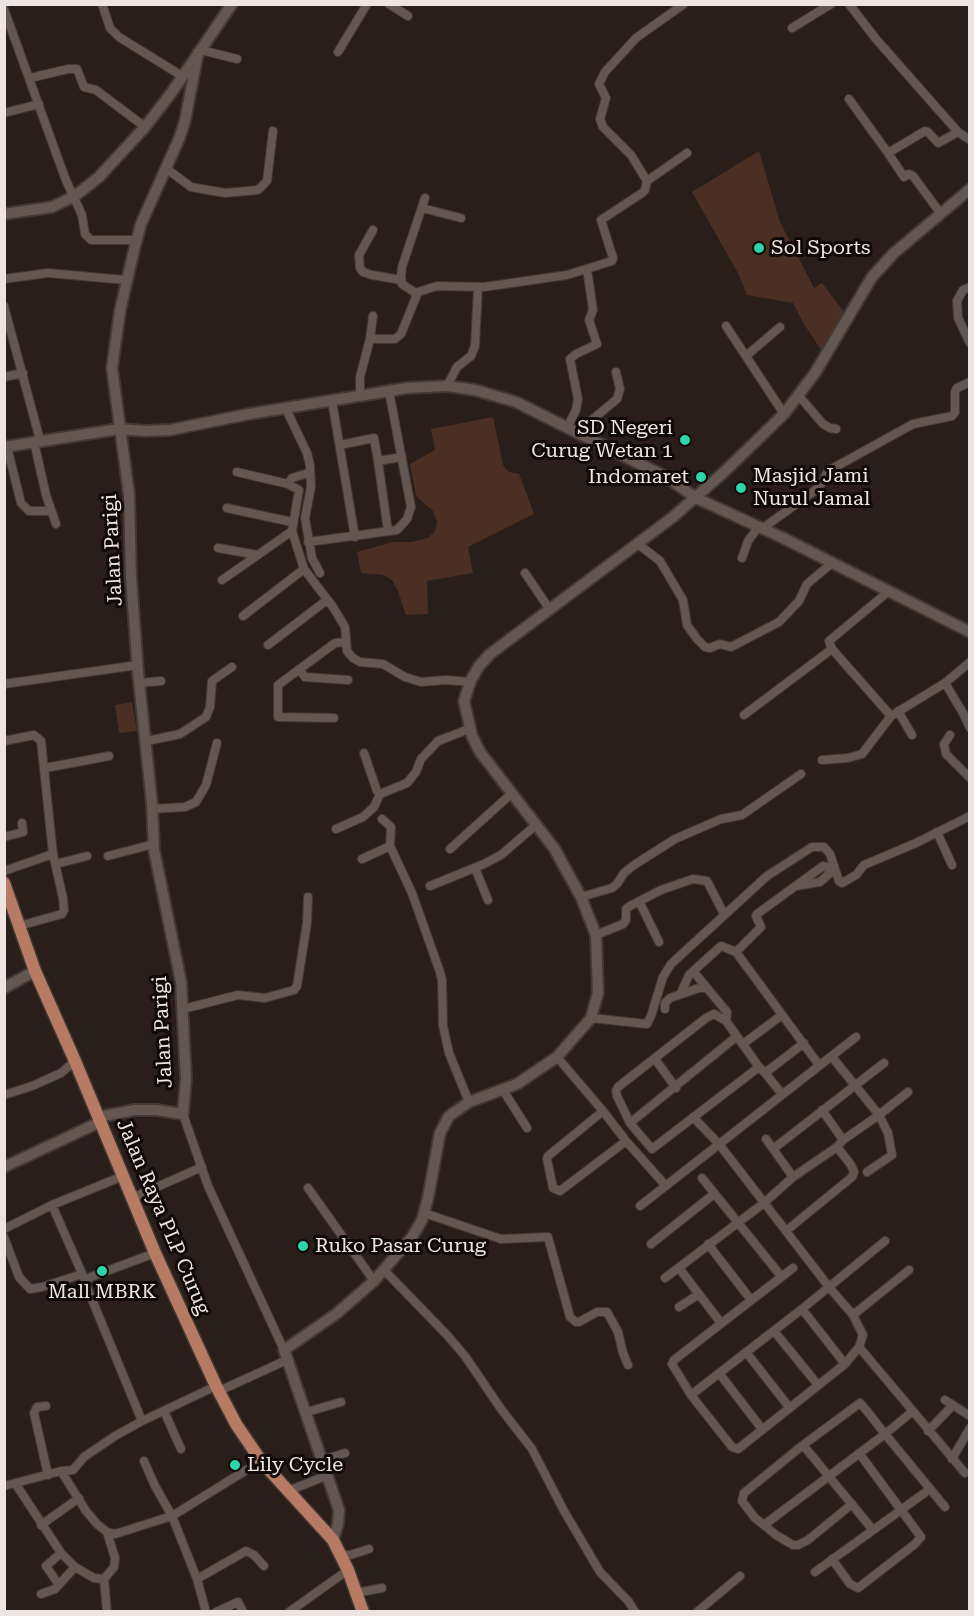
<!DOCTYPE html>
<style>
body{margin:0}
#map{position:relative;width:974px;height:1616px;overflow:hidden;background:#2a1e1a;font-family:"Roboto Serif",serif}
canvas{display:block}
.frame{position:absolute;inset:0;border:6px solid #eee5e2;pointer-events:none}
</style>
<div id="map">
<canvas width="974" height="1616"></canvas>
<div class="frame"></div>
</div>
<script>
const g = document.querySelector('canvas').getContext('2d');
g.lineJoin = 'round';
function fillPath(path, color) {
  g.fillStyle = color;
  g.fill(path, 'evenodd');
}
function shape(rows) {
  const path = new Path2D();
  for (const r of rows) {
    path.moveTo(r[0], r[1]);
    for (let i = 2; i < r.length; i += 2) path.lineTo(r[i], r[i + 1]);
  }
  return path;
}
function stroke(path, color, width, dash) {
  g.strokeStyle = color;
  g.lineWidth = width;
  g.lineCap = dash ? 'butt' : 'round';
  g.setLineDash(dash || []);
  g.stroke(path);
}
function write(font, color, halo, rows, align = 'center') {
  g.font = font + ' "Roboto Serif",serif';
  g.lineWidth = 6;
  g.setLineDash([]);
  g.textBaseline = 'middle';
  g.strokeStyle = halo;
  g.fillStyle = color;
  for (const [text, x, y, turn = 0] of rows) {
    g.save();
    g.translate(x, y);
    g.rotate((+turn || 0) * Math.PI / 180);
    g.textAlign = isNaN(turn) ? turn : align;
    if (halo) g.strokeText(text, 0, 0);
    g.fillText(text, 0, 0);
    g.restore();
  }
}
fillPath(shape([
 [759,151,780,222,814,288,822,283,847,316,823,353,804,324,793,303,747,295,739,275,692,192],
 [493,417,503,465,509,472,519,474,534,514,468,547,473,573,427,581,428,614,406,615,398,591,392,580,383,575,361,573,357,552,393,542,411,542,428,538,435,531,437,522,433,511,416,496,410,464,435,450,431,429],
 [132,702,137,731,119,733,115,705]
]), '#4c2f23');
const street = shape([
 [102,4,110,28,119,37,182,76],
 [389,4,408,16],
 [849,4,876,39,958,132,970,140],
 [4,9,65,178,82,215,85,234,91,240,137,240],
 [792,28,831,4],
 [201,50,237,59],
 [338,52,367,4],
 [30,78,68,69,77,69,84,87,96,90,145,127],
 [849,99,888,153,925,131,928,132,938,143,958,132],
 [4,113,39,104],
 [888,153,904,177,909,174,913,176,941,214],
 [167,169,191,187,225,193,258,190,267,181,273,131],
 [647,181,687,153],
 [422,208,461,218],
 [373,230,359,255,360,268,363,272,372,275,401,280],
 [4,279,48,273,126,280],
 [970,287,963,290,957,301,958,318,970,343],
 [417,294,402,284,401,277,402,267,425,198],
 [4,306,40,440],
 [726,326,784,414],
 [370,339,373,316],
 [746,356,780,327],
 [4,377,23,373],
 [447,386,457,367,471,356,475,346,478,288],
 [799,396,823,424,830,428,836,429],
 [360,397,360,377,370,339,395,339,401,334,418,292,437,286,484,287,567,275,612,261,613,258,601,220,642,193,645,190,647,181,631,155,603,127,600,119,606,98,599,84,605,72,636,38,684,4],
 [332,401,355,537],
 [286,409,307,453,310,465,311,487,305,518,312,558,320,573],
 [567,428,576,410,578,399,570,359,576,354,597,344,589,320,593,310,587,269],
 [576,433,617,399,620,389,616,372],
 [34,442,46,495,56,524],
 [340,445,374,438,378,461],
 [7,447,21,503,29,511,51,511],
 [237,472,288,484,299,490,292,531,304,569,333,607,345,627,347,651,353,658,360,662,383,664,405,677,421,682,446,680,470,682],
 [288,484,292,478,305,474],
 [227,508,292,522],
 [763,528,813,492,821,484,828,471,913,424,952,416,955,412,955,392,957,388,970,382],
 [388,531,378,461,402,457],
 [308,542,397,530,407,519,411,507,389,391],
 [638,544,660,561,683,600,687,625,697,639,705,647,710,648,720,644,731,647,779,622,799,601,807,584,832,563],
 [218,548,258,555],
 [742,558,748,541,759,526],
 [525,573,550,610],
 [222,580,292,531],
 [889,591,829,641,832,649,891,716],
 [243,616,304,569],
 [268,645,327,600],
 [299,669,305,677,348,680],
 [140,683,161,681],
 [945,683,963,713,970,728],
 [4,684,138,665],
 [898,711,912,735],
 [744,715,832,649],
 [334,718,278,717,278,685,335,643,346,642],
 [950,735,944,744,946,754,970,778],
 [4,741,34,735,41,741,53,854,63,898,64,910,62,914,19,926],
 [147,741,180,734,206,717,210,707,212,681,232,667],
 [364,753,377,791,380,794,407,783,416,772,421,759,438,741,469,729],
 [822,760,848,758,862,754,891,716,945,683,970,662],
 [45,768,109,756],
 [152,809,185,807,196,802,206,785,217,743],
 [382,819,391,827,390,846,412,893,440,972,442,980,443,1026,449,1053,469,1102],
 [336,829,363,817,374,807,380,794],
 [937,832,952,865],
 [4,837,23,832,22,823],
 [450,849,511,794],
 [108,856,154,844],
 [362,859,390,846],
 [56,864,87,856],
 [475,868,488,900],
 [4,871,53,854],
 [430,886,484,864,501,855,537,824],
 [581,897,612,888,617,884,624,873,634,865,675,839,721,819,742,815,801,774],
 [639,901,659,942],
 [596,935,623,924,626,920,626,909,630,906,661,890,693,879,707,881,724,914],
 [736,952,761,927,756,916,757,914,823,866,827,867,830,873,820,882,796,886],
 [693,971,707,988],
 [681,993,689,975,721,946,736,952,819,1065],
 [183,1009,238,995,265,998,294,990,297,986,307,923,308,897],
 [665,1009,665,1003,670,998,699,988,707,988,727,1012,726,1021],
 [714,1014,726,1021,759,1067,652,1149,630,1123,617,1096,616,1091,618,1087,706,1018,714,1014],
 [591,1018,647,1024,651,1016,663,977,671,964,767,876,812,847,824,847,830,854,839,881,842,883,856,875,864,865,916,843,970,816],
 [747,1041,782,1015],
 [557,1057,603,1111,626,1141,666,1186],
 [832,1057,879,1115,888,1133,892,1155,867,1172],
 [655,1059,676,1088],
 [759,1067,765,1073,804,1043],
 [765,1073,782,1094],
 [503,1090,527,1128],
 [4,1095,32,1086,61,1073,75,1061],
 [603,1111,548,1156,547,1159,553,1188,560,1191,626,1141],
 [183,1114,208,1186,284,1350],
 [693,1117,719,1144,829,1287,853,1315,863,1335,859,1347,965,1473],
 [630,1123,736,1037],
 [766,1139,793,1177],
 [843,1140,879,1115,908,1092],
 [773,1149,884,1063],
 [702,1178,781,1276],
 [308,1188,374,1281],
 [132,1198,202,1167],
 [52,1205,84,1278],
 [640,1206,856,1037],
 [424,1213,501,1239,548,1237,570,1317,576,1322,579,1322,597,1312,607,1312,618,1332,623,1353,628,1365],
 [4,1229,52,1205,123,1176],
 [786,1231,852,1177,854,1172,851,1165,837,1147],
 [4,1237,19,1277,30,1289,42,1287,82,1274],
 [651,1244,714,1194],
 [708,1244,751,1300],
 [679,1268,721,1323],
 [793,1268,674,1360,672,1364,691,1395,732,1447,738,1449,845,1364,859,1347],
 [384,1270,447,1335,465,1356,501,1409,532,1449,564,1511,600,1572,629,1602,635,1612],
 [665,1278,764,1203,793,1177,837,1147,843,1140,822,1110],
 [679,1307,699,1294],
 [802,1309,845,1364],
 [853,1315,909,1270],
 [774,1331,818,1385],
 [746,1352,789,1407],
 [719,1373,762,1429],
 [219,1391,289,1359],
 [691,1395,802,1309,885,1241],
 [945,1400,970,1416],
 [46,1406,37,1407,34,1413,48,1475],
 [164,1411,181,1449],
 [913,1411,885,1434,764,1525,755,1518,742,1501,744,1493,803,1445,860,1403,867,1411,885,1434,945,1507],
 [307,1412,341,1402],
 [142,1421,86,1285,86,1281,91,1277,155,1253],
 [928,1431,953,1405],
 [803,1445,873,1530],
 [952,1459,970,1428],
 [323,1460,345,1453],
 [144,1461,155,1486,172,1516,197,1579,206,1612],
 [61,1471,86,1511,97,1524,107,1532,115,1534,172,1516,261,1461],
 [15,1483,61,1553,75,1567,94,1578,104,1579,114,1567,115,1558,107,1532],
 [4,1486,61,1471,73,1470,84,1457,115,1436,142,1421,216,1386],
 [288,1491,328,1475],
 [41,1525,79,1498],
 [764,1525,776,1535,793,1545,798,1545,808,1540,852,1504],
 [341,1555,350,1555,369,1549],
 [832,1559,850,1584,858,1588,915,1544,921,1537,859,1453],
 [815,1572,930,1489],
 [104,1579,107,1612],
 [197,1579,246,1551,254,1555,264,1566],
 [59,1585,46,1566,61,1553],
 [356,1593,382,1588],
 [41,1594,55,1589,75,1567],
 [216,1612,238,1602,243,1612],
 [289,1612,348,1570],
 [697,1612,740,1576]
]);
const secondary = shape([
 [4,214,52,207,75,196,99,177,145,127,172,92,232,4],
 [4,447,119,429,145,431,170,430,249,414,407,388,447,386,475,390,516,402,668,478,696,498,781,537,970,632],
 [4,988,35,971],
 [98,1117,135,1110,156,1110,183,1114,186,1079,181,982,154,850,152,804,138,672,131,577,129,494,112,368,120,311,134,250,141,224,179,139,185,121,198,53],
 [4,1167,100,1122],
 [333,1540,338,1524,339,1510,284,1350,336,1314,374,1281,412,1237,422,1220,428,1198,440,1133,449,1116,469,1102,517,1084,557,1057,591,1018,598,993,596,935,581,897,554,848,480,752,472,736,464,701,471,680,479,666,490,654,673,517,723,473,784,414,815,373,872,277,894,253,970,189]
]);
const primary = shape([
 [4,883,35,971,75,1061,155,1253,216,1386,236,1424,261,1461,333,1540,348,1570,363,1612]
]);
stroke(street, '#423936', 10);
stroke(secondary, '#423936', 14);
stroke(primary, '#423936', 15);
stroke(street, '#645650', 8);
stroke(secondary, '#645650', 10);
stroke(primary, '#b77b63', 12);
for (const [x, y, r, color] of [
 [759,248,6,"#2ed4aa"],
 [685,440,6,"#2ed4aa"],
 [701,477,6,"#2ed4aa"],
 [741,488,6,"#2ed4aa"],
 [303,1246,6,"#2ed4aa"],
 [102,1271,6,"#2ed4aa"],
 [235,1465,6,"#2ed4aa"]
]) {
  const dot = new Path2D();
  dot.arc(x, y, r, 0, 2 * Math.PI);
  g.fillStyle = color;
  g.fill(dot);
  stroke(dot, '#0f0a08', 2);
}
write('20px', '#eee5e2', '#0f0a08', [
 ["Sol Sports",771,248],
 ["SD Negeri",673,428,"right"],
 ["Curug Wetan 1",673,451,"right"],
 ["Masjid Jami",753,476],
 ["Nurul Jamal",753,499],
 ["Indomaret",689,477,"right"],
 ["Ruko Pasar Curug",315,1246],
 ["Mall MBRK",102,1292,"center"],
 ["Lily Cycle",247,1465]
], 'left');
write('20px', '#eee5e2', '#0f0a08', [
 ["Jalan Parigi",113,550,-93],
 ["Jalan Parigi",163,1032,-93],
 ["Jalan Raya PLP Curug",163,1217,67]
]);
</script>
